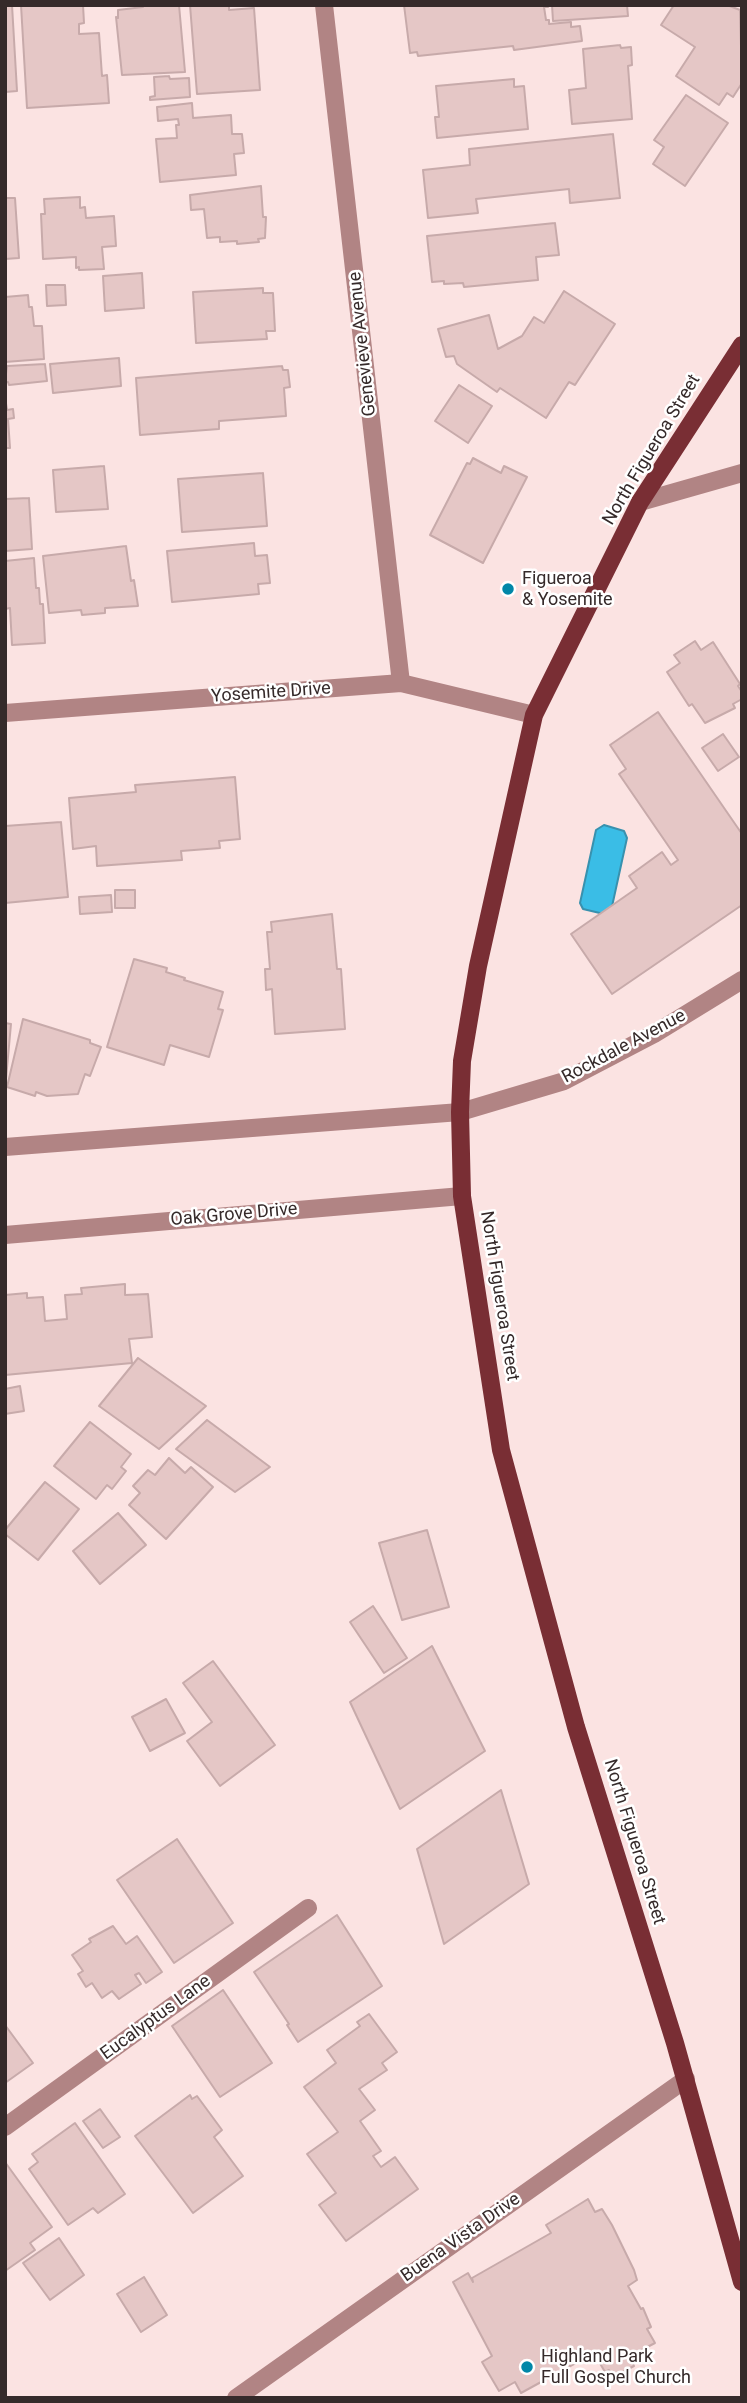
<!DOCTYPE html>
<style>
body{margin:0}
#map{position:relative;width:747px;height:2403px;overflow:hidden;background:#fbe3e2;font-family:Roboto,sans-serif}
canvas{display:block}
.frame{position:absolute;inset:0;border:7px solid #352a2a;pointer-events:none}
</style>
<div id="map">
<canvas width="747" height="2403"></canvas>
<div class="frame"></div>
</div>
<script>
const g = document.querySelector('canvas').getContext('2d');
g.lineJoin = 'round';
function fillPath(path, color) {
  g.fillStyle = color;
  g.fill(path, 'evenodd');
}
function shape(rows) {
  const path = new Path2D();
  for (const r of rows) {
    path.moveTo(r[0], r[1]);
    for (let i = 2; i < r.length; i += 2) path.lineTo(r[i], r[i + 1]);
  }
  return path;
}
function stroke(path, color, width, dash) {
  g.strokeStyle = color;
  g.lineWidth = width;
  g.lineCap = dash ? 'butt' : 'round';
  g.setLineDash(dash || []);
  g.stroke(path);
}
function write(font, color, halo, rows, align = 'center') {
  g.font = font + ' Roboto,sans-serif';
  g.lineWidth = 5;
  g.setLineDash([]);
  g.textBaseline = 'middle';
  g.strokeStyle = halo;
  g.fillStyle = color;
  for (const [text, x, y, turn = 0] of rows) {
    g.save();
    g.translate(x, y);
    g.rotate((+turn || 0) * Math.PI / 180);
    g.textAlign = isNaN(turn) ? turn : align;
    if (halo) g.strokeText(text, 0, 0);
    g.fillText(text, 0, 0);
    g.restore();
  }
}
const water = shape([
 [604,825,624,831,627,838,611,911,604,914,583,909,580,903,596,830,604,825]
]);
fillPath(water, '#3abde6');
stroke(water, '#3891ae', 2);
const building = shape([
 [5,5,12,5,17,91,5,92,5,5],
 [21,5,83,5,84,23,79,24,79,34,99,33,102,76,107,75,109,103,27,108,21,5],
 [142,5,179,5,185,72,122,75,116,17,118,18,118,10,143,7,142,5],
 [190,5,229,5,229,10,254,8,260,90,197,94,190,5],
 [404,5,547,5,548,7,544,7,546,20,549,20,549,24,571,22,571,27,580,26,582,41,514,50,513,46,418,56,417,52,410,53,404,5],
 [552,5,627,5,628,16,553,21,552,5],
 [674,5,727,5,740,10,742,83,733,97,727,93,719,105,676,76,695,47,661,25,674,5],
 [620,45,621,48,631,47,632,65,628,66,632,119,572,124,569,90,586,88,583,49,620,45],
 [169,76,170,79,189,78,190,97,150,100,150,97,155,96,154,77,169,76],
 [514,79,514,87,524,86,528,129,437,138,435,117,439,117,436,86,514,79],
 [686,95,728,123,685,186,653,164,664,147,654,140,686,95],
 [192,103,193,118,231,115,232,134,242,134,244,153,234,154,236,175,160,182,156,139,177,138,176,125,179,125,178,119,158,121,157,107,192,103],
 [613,134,620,198,570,203,569,189,476,199,478,213,428,218,423,170,470,165,469,149,613,134],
 [261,186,263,217,266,217,265,238,258,239,259,242,237,244,237,241,220,242,220,237,207,238,204,209,191,210,190,195,261,186],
 [80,197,80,208,85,207,86,218,114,216,116,246,102,247,104,269,79,270,79,267,76,268,76,257,43,259,41,214,45,214,44,199,80,197],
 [5,198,15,198,19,258,5,259,5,198],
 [555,223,559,255,536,257,538,280,464,287,463,283,444,284,444,281,432,282,427,236,555,223],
 [142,273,144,308,105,311,103,276,142,273],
 [46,285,65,285,66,305,47,306,46,285],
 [263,288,263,293,273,293,275,331,266,331,267,339,196,343,193,292,263,288],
 [564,291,615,324,575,385,569,382,546,418,500,388,497,392,457,364,454,356,446,357,438,329,489,315,498,349,522,336,534,317,544,323,564,291],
 [28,295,29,307,32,307,34,326,42,326,44,359,5,362,5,297,28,295],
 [119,358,121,386,53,393,50,364,119,358],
 [45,364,47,381,9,385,8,382,5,382,7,366,45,364],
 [282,366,283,370,288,370,290,387,284,388,286,416,219,421,219,429,140,435,136,378,282,366],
 [459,385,492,406,468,443,435,421,459,385],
 [5,397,7,410,13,409,14,418,8,419,10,448,5,448,5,397],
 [473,458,501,473,504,466,527,477,483,563,430,535,467,463,470,464,473,458],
 [104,466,108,509,56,512,53,470,104,466],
 [263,473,267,526,182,532,178,479,263,473],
 [29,498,32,549,5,551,5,499,29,498],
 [254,543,255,556,267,555,270,583,258,584,259,594,172,602,167,551,254,543],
 [126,546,131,581,134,580,138,606,105,608,105,613,82,615,81,610,49,613,43,556,126,546],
 [34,558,36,588,39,588,40,604,43,604,45,643,12,645,10,608,5,609,5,561,34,558],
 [695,641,701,650,713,642,740,684,738,686,742,692,742,699,733,704,735,708,705,723,692,704,689,706,667,672,680,663,674,655,695,641],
 [658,712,742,834,742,905,612,994,571,934,637,888,629,876,662,852,671,865,678,860,619,774,626,769,610,745,658,712],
 [723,734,739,757,718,771,702,748,723,734],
 [235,777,240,839,219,841,220,848,181,851,182,860,97,866,96,846,73,849,69,798,136,792,135,785,235,777],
 [61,822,68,897,5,903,5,826,61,822],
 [115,890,135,890,135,908,115,908,115,890],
 [111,895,112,912,80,914,79,897,111,895],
 [332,914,337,969,341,969,345,1029,275,1034,272,989,266,990,265,969,270,969,267,932,272,932,271,922,332,914],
 [134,959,167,968,166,972,185,978,184,980,223,992,218,1009,223,1010,209,1057,170,1045,164,1065,107,1047,134,959],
 [23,1019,90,1040,90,1043,101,1047,90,1076,85,1074,78,1094,47,1096,36,1092,35,1096,7,1087,23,1019],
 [5,1023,11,1024,5,1090,5,1023],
 [125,1284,125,1295,148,1294,152,1337,129,1339,132,1363,5,1375,5,1295,27,1293,27,1298,43,1297,45,1321,67,1319,65,1295,82,1294,81,1288,125,1284],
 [138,1358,206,1406,159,1449,99,1406,138,1358],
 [20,1386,24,1411,5,1414,5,1389,20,1386],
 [207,1420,270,1467,235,1492,176,1449,207,1420],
 [90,1422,131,1454,121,1467,126,1471,112,1489,107,1485,96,1499,54,1466,90,1422],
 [169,1458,185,1473,191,1467,213,1487,166,1539,129,1505,140,1493,133,1486,148,1470,155,1475,169,1458],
 [45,1482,79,1509,38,1560,5,1534,5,1530,45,1482],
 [118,1513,146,1545,100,1584,73,1551,118,1513],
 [427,1530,449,1607,402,1620,379,1543,427,1530],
 [373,1606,407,1658,384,1673,350,1622,373,1606],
 [432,1646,485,1751,400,1809,350,1702,432,1646],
 [213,1661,275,1745,220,1786,187,1741,212,1722,183,1683,213,1661],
 [166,1699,185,1733,150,1751,132,1717,166,1699],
 [501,1790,529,1884,444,1944,417,1849,501,1790],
 [177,1839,233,1923,174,1963,117,1880,177,1839],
 [337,1915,382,1986,298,2042,287,2025,289,2024,254,1972,337,1915],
 [113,1926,126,1944,137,1936,162,1972,146,1983,139,1973,135,1975,141,1984,119,1999,112,1991,102,1998,92,1983,86,1987,78,1974,83,1971,72,1955,91,1942,89,1939,113,1926],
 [223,1990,272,2063,220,2097,172,2026,223,1990],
 [369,2014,397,2052,382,2063,387,2070,359,2089,375,2110,360,2121,381,2151,373,2156,381,2167,395,2157,418,2189,346,2241,319,2205,336,2193,307,2154,338,2132,304,2087,336,2063,327,2050,360,2026,357,2022,369,2014],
 [5,2025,33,2063,5,2083,5,2025],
 [190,2095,192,2099,197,2096,222,2130,214,2137,243,2176,193,2213,135,2136,190,2095],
 [100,2109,120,2137,103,2148,83,2121,100,2109],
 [75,2123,125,2194,98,2213,93,2208,68,2225,29,2169,38,2162,32,2154,75,2123],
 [5,2162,52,2227,30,2243,35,2250,5,2271,5,2162],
 [588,2199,595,2212,602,2209,612,2225,634,2270,637,2280,628,2286,641,2309,643,2308,651,2327,647,2329,655,2343,630,2356,634,2366,613,2377,609,2370,605,2372,594,2353,521,2393,515,2382,499,2391,482,2362,492,2356,453,2282,468,2273,473,2282,472,2278,551,2233,546,2225,588,2199],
 [59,2238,84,2275,50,2300,23,2263,59,2238],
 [144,2277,167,2315,141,2332,117,2294,144,2277]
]);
fillPath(building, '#e5c7c6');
stroke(building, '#c7aaaa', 2);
stroke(shape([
 [324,5,401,683],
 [640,502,742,473],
 [5,713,401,683,534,715],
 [5,1147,460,1112,564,1081,654,1034,742,980],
 [5,1235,462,1196],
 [5,2127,308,1908],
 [236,2398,686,2079]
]), '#b18484', 18);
stroke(shape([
 [742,345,640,502,534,715,478,966,462,1061,460,1112,462,1196,501,1450,576,1727,675,2043,742,2282]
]), '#792e34', 18);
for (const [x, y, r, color] of [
 [508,589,7,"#0187a8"],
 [527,2367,7,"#0187a8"]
]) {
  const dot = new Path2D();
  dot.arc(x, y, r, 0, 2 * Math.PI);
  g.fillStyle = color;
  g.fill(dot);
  stroke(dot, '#fff', 2.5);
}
write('18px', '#352a2a', '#fff', [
 ["Genevieve Avenue",363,344,-96],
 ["North Figueroa Street",652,450,-59],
 ["Yosemite Drive",271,693,-4],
 ["Rockdale Avenue",624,1047,-28],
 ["Oak Grove Drive",234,1215,-5],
 ["North Figueroa Street",499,1296,81],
 ["North Figueroa Street",634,1842,73],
 ["Eucalyptus Lane",156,2018,-36],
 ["Buena Vista Drive",461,2238,-35]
]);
write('18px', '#352a2a', '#fff', [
 ["Figueroa",522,579],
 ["& Yosemite",522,600],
 ["Highland Park",541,2357],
 ["Full Gospel Church",541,2378]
], 'left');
</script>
